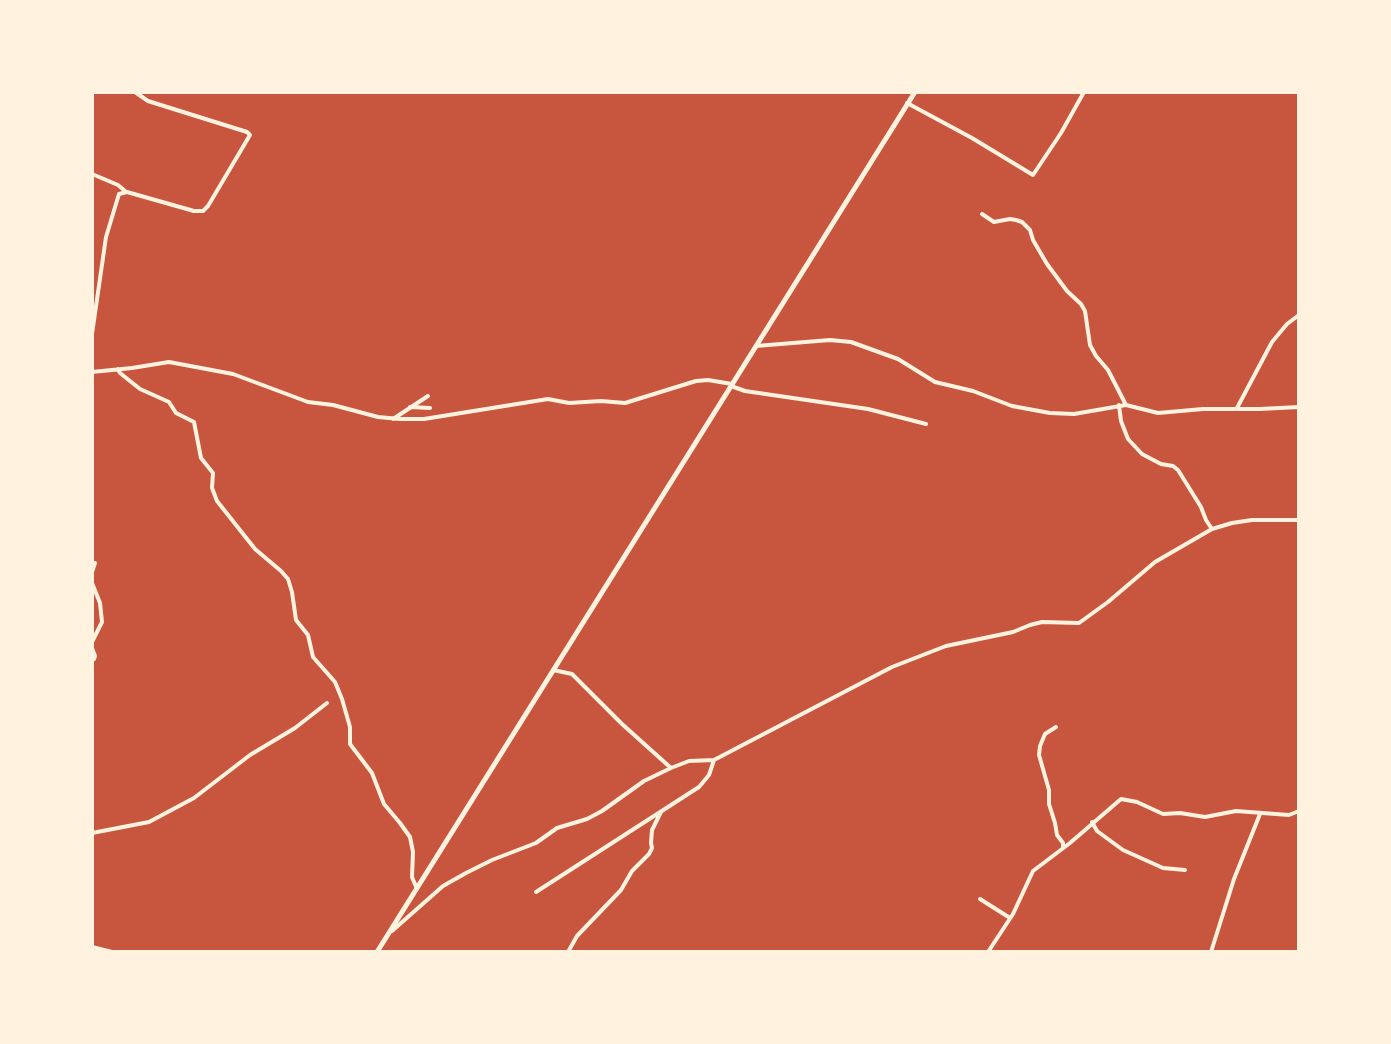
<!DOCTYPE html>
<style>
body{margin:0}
#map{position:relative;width:1391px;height:1044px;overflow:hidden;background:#c8553d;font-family:"Sofia Sans Condensed",sans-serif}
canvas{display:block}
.frame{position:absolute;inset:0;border:94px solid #fff3e0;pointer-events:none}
</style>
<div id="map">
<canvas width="1391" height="1044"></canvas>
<div class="frame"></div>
</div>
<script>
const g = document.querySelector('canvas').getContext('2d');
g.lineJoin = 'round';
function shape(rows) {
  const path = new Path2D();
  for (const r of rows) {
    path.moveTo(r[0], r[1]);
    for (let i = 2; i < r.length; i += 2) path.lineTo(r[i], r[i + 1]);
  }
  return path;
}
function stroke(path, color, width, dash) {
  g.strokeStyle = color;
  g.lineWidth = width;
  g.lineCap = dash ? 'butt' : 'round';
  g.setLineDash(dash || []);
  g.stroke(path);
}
stroke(shape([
 [907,103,972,138,1033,175,1061,133,1084,92],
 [92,174,118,185,125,191],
 [982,214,994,222,1010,219,1016,220,1022,222,1030,230,1033,240,1047,264,1067,291,1081,304,1085,311,1090,345,1096,356,1108,370,1126,405],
 [92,334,106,237,119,194,127,192,194,211,203,211,208,206,250,135,247,132,148,101,135,92],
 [756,346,830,340,851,342,898,359,935,382,973,391,1012,406,1050,413,1074,414,1126,405,1158,413,1203,409,1260,409,1299,407],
 [118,369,120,373,140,389,169,402,176,413,194,422,201,458,213,473,212,488,217,501,255,549,281,571,288,579,292,592,296,620,308,635,313,657,335,682,342,699,350,727,350,744,372,773,384,804,400,823,410,837,413,852,412,877,417,889],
 [92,372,132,368,169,362,233,374,308,402,333,405,378,417,400,419,424,419,548,399,569,403,601,401,625,403,696,381,708,380,732,384],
 [731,386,745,391,868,409,926,424],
 [1119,405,1121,421,1128,439,1142,454,1161,464,1173,466,1178,470,1201,507,1206,520,1212,529],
 [410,407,430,408],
 [1237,408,1272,342,1287,324,1299,315],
 [393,419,428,396],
 [92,572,95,563],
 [92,583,100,603,102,622,92,642],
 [92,648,95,656,94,659],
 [553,670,572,674,622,724,671,768],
 [1056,727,1045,734,1040,746,1039,755,1049,790,1049,804,1055,823,1057,835,1063,843,1063,848],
 [1092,822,1097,831,1123,850,1163,868,1185,870],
 [92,833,149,822,194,798,250,755,295,728,327,703],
 [536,892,699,787,709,775,714,760],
 [980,899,1010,918],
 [392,931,443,886,466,873,492,860,536,843,557,828,587,819,602,811,644,781,671,768,689,761,714,760,892,667,946,646,1013,632,1030,625,1042,622,1079,623,1108,602,1155,562,1212,529,1232,523,1252,520,1299,520],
 [92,947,112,952],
 [568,952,577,936,621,890,632,871,649,854,652,848,651,843,652,830,661,812],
 [988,952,1013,914,1033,871,1070,843,1121,799,1137,802,1163,814,1180,813,1205,817,1236,811,1289,815,1299,811],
 [1211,952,1234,879,1260,814]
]), '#fff3e0', 4);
stroke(shape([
 [377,952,915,92]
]), '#fff3e0', 5);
</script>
